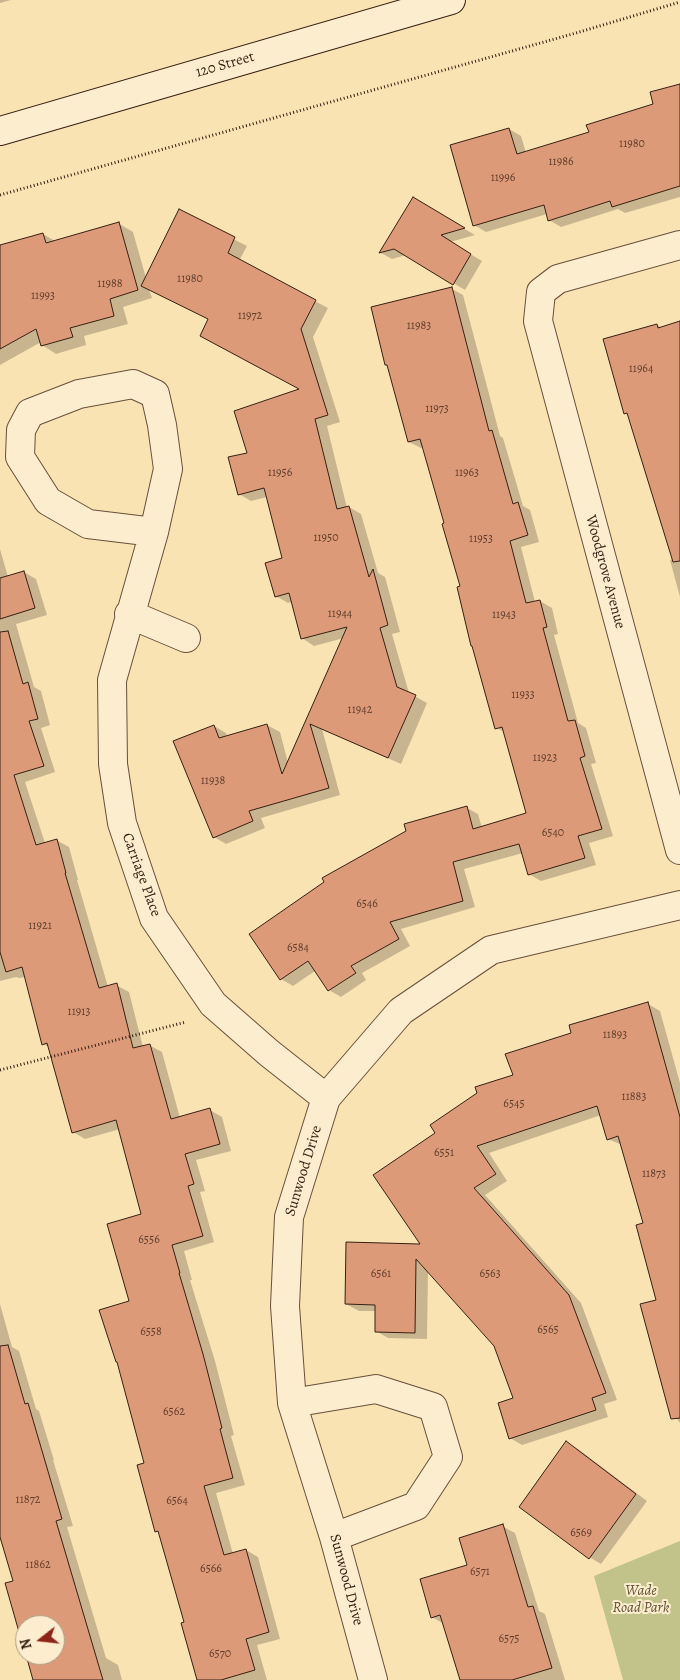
<!DOCTYPE html>
<style>
body{margin:0}
#map{position:relative;width:680px;height:1680px;overflow:hidden;background:#fae3b3;font-family:Alegreya,serif}
canvas{display:block}
.north{position:absolute;left:15px;top:1615px;width:50px;height:50px;box-sizing:border-box;background:#fcedce;border:1px solid #ad9b83;border-radius:50%;rotate:254deg;font-size:14px;font-weight:700;line-height:20px;text-align:center;color:#361f12}
.north::after{content:'';display:block;margin:auto;width:18px;height:22px;background:#8f2418;clip-path:polygon(50% 0,100% 100%,50% 72%,0 100%)}
</style>
<div id="map">
<canvas width="680" height="1680"></canvas>
<div class="north">N</div>
</div>
<script>
const g = document.querySelector('canvas').getContext('2d');
g.lineJoin = 'round';
function fillPath(path, color) {
  g.fillStyle = color;
  g.fill(path, 'evenodd');
}
function shape(rows) {
  const path = new Path2D();
  for (const r of rows) {
    path.moveTo(r[0], r[1]);
    for (let i = 2; i < r.length; i += 2) path.lineTo(r[i], r[i + 1]);
  }
  return path;
}
function stroke(path, color, width, dash) {
  g.strokeStyle = color;
  g.lineWidth = width;
  g.lineCap = dash ? 'butt' : 'round';
  g.setLineDash(dash || []);
  g.stroke(path);
}
function write(font, color, halo, rows, align = 'center') {
  g.font = font + ' Alegreya,serif';
  g.lineWidth = 4;
  g.setLineDash([]);
  g.textBaseline = 'middle';
  g.strokeStyle = halo;
  g.fillStyle = color;
  for (const [text, x, y, turn = 0] of rows) {
    g.save();
    g.translate(x, y);
    g.rotate((+turn || 0) * Math.PI / 180);
    g.textAlign = isNaN(turn) ? turn : align;
    if (halo) g.strokeText(text, 0, 0);
    g.fillText(text, 0, 0);
    g.restore();
  }
}
fillPath(shape([
 [680,1541,680,1680,623,1680,594,1576]
]), '#c1c38a');
fillPath(shape([
 [0,0,11,0,0,3],
 [680,85,680,197,625,213,618,209,561,227,549,220,547,214,486,232,474,225,509,129,521,136,526,153,590,133,655,105],
 [413,199,475,235,450,242,482,261,465,290,406,255,392,259,381,253],
 [179,211,247,246,239,261,328,308,313,337,340,422,327,426,347,508,349,507,361,514,378,573,385,577,400,632,392,634,409,693,427,703,401,764,322,729,340,795,261,818,265,828,226,844,214,837,214,726,226,733,227,737,267,725,280,732,288,763,344,638,314,646,302,638,292,602,288,603,276,596,284,559,267,497,251,501,239,494,249,453,302,389,210,320,149,290,152,298,123,307,128,324,84,336,86,345,56,354,42,345,41,342,0,365,0,246,43,234,55,241,118,223,133,232,146,278],
 [452,289,463,295,500,436,503,438,523,506,530,510,539,542,521,547,535,602,540,601,552,608,558,634,554,635,578,723,586,728,596,763,591,764,613,836,589,843,596,865,541,881,529,874,523,853,464,869,475,907,401,929,410,946,362,973,366,980,341,997,329,990,315,971,293,986,281,979,251,934,467,808,478,814,482,828,528,814,505,732,496,728,446,524,424,447,421,448,409,442],
 [680,323,680,597,670,560,673,559,629,416,625,413,657,325,662,328],
 [0,549,8,577,24,572,36,579,47,615,16,624,34,687,41,691,50,725,41,728,55,772,25,782,45,843,56,840,69,847,78,880,77,880,108,987,116,985,129,992,143,1047,149,1045,162,1052,180,1118,210,1110,222,1117,231,1151,196,1160,205,1191,200,1192,214,1242,184,1251,192,1280,190,1280,215,1361,234,1435,231,1436,245,1485,216,1493,233,1554,246,1550,258,1557,280,1639,257,1645,267,1680,198,1680,186,1623,160,1533,156,1531,146,1463,131,1302,143,1215,120,1129,85,1139,73,1132,49,1047,43,1044,26,977,19,978,16,977,0,981],
 [648,1004,660,1011,680,1083,680,1423,669,1408,658,1300,644,1224,622,1145,608,1139,601,1115,489,1153,507,1181,485,1195,581,1303,617,1400,604,1404,608,1417,522,1445,510,1438,514,1399,495,1346,428,1271,427,1339,388,1338,376,1331,376,1311,359,1311,346,1304,422,1245,437,1134,572,1033],
 [0,1304,12,1347,19,1351,36,1409,39,1411,54,1460,53,1460,73,1526,67,1527,106,1658,118,1665,122,1680,30,1680,34,1679,27,1655,55,1655,55,1625,25,1625,25,1648,14,1582,0,1533],
 [567,1443,578,1449,647,1501,601,1564,589,1557],
 [502,1526,515,1533,539,1611,545,1614,565,1680,461,1680,444,1624,432,1617,469,1566]
]), '#0003');
const building = shape([
 [680,84,680,186,612,207,610,201,548,221,544,205,473,226,450,145,509,128,517,154,589,132,586,125,653,104,650,92,680,84],
 [413,197,465,228,441,235,471,254,453,285,394,249,379,253,413,197],
 [179,209,235,237,228,253,316,300,301,329,328,415,315,419,337,509,349,506,369,577,373,569,388,625,380,628,397,687,416,695,388,758,310,724,329,788,249,811,253,821,213,838,173,741,214,725,219,738,267,724,282,774,347,627,301,639,289,593,275,597,265,563,282,558,264,488,238,495,228,457,247,453,234,411,299,389,200,336,208,319,141,286,179,209],
 [119,222,138,290,110,299,114,316,70,328,73,337,41,346,36,329,0,349,0,245,43,233,46,243,119,222],
 [452,287,489,431,492,430,513,504,518,502,528,535,510,541,526,603,540,600,547,627,543,628,568,721,575,720,585,756,580,758,602,829,578,836,585,858,528,875,519,844,453,862,463,901,390,922,399,939,351,966,356,973,328,991,308,961,280,980,249,934,324,882,322,878,406,831,404,824,467,806,473,829,526,813,502,727,495,729,472,646,471,646,457,587,460,586,442,524,444,523,420,439,408,442,387,365,385,365,371,307,452,287],
 [680,321,680,561,673,562,627,413,624,414,603,339,657,324,658,328,680,321],
 [24,571,35,608,0,619,0,578,24,571],
 [8,631,23,684,28,682,38,719,29,721,44,766,14,775,36,845,57,839,66,873,65,873,99,988,117,983,133,1048,150,1044,171,1119,210,1108,220,1144,185,1154,194,1184,188,1186,203,1236,172,1245,180,1273,179,1273,203,1354,222,1428,220,1429,233,1478,204,1486,224,1555,246,1549,269,1632,246,1639,255,1670,221,1680,197,1680,181,1623,184,1622,158,1531,155,1532,137,1465,144,1463,117,1362,116,1362,99,1310,129,1301,107,1224,141,1214,116,1120,72,1133,47,1043,42,1045,22,967,6,972,0,952,0,632,8,631],
 [648,1002,680,1117,680,1418,671,1419,640,1304,656,1300,636,1225,643,1223,618,1136,607,1140,597,1106,477,1146,496,1174,474,1188,569,1295,606,1393,592,1398,596,1410,509,1439,498,1403,513,1398,494,1346,416,1259,415,1333,375,1332,375,1305,345,1304,346,1242,420,1244,373,1175,435,1133,430,1125,477,1093,475,1087,513,1075,505,1054,571,1033,569,1025,648,1002],
 [8,1345,25,1404,28,1403,62,1519,56,1521,103,1680,33,1680,26,1655,55,1655,55,1625,25,1625,25,1653,5,1583,13,1581,0,1537,0,1346,8,1345],
 [566,1441,636,1494,589,1559,519,1507,566,1441],
 [503,1524,528,1607,533,1606,552,1668,512,1680,460,1680,440,1615,431,1618,420,1579,467,1565,459,1538,503,1524]
]);
fillPath(building, '#dd9a79');
stroke(building, '#361f12', 1);
const street = shape([
 [680,245,558,279,541,292,538,321,680,850],
 [154,532,88,524,48,501,20,457,21,430,30,413,79,394,133,384,155,394,162,425,168,469,154,532,112,680,113,764,122,823,154,918,213,1004,269,1053,326,1098],
 [129,614,186,638],
 [292,1403,376,1389,433,1407,448,1457,416,1506,334,1537],
 [373,1680,334,1537,292,1403,285,1306,289,1217,326,1098,401,1011,491,950,680,905]
]);
const secondary = shape([
 [0,131,451,0]
]);
stroke(street, '#67503a', 30);
stroke(secondary, '#361f12', 30);
stroke(shape([
 [0,195,576,33,680,2],
 [0,1070,186,1022]
]), '#361f12', 3, [1, 2.5]);
stroke(street, '#fcedce', 28);
stroke(secondary, '#fcedce', 28);
write('12px', '#603e2c', null, [
 ["11980",632,144],
 ["11986",561,162],
 ["11996",503,178],
 ["11980",190,279],
 ["11988",110,284],
 ["11993",43,296],
 ["11972",250,316],
 ["11983",419,326],
 ["11964",641,369],
 ["11973",437,409],
 ["11956",280,473],
 ["11963",467,473],
 ["11950",326,538],
 ["11953",481,539],
 ["11944",340,614],
 ["11943",504,615],
 ["11933",523,695],
 ["11942",360,710],
 ["11923",545,758],
 ["11938",213,781],
 ["6540",553,833],
 ["6546",367,904],
 ["11921",40,926],
 ["6584",298,948],
 ["11913",79,1012],
 ["11893",615,1035],
 ["11883",634,1097],
 ["6545",514,1104],
 ["6551",444,1153],
 ["11873",654,1174],
 ["6556",149,1240],
 ["6561",381,1274],
 ["6563",490,1274],
 ["6565",548,1330],
 ["6558",151,1332],
 ["6562",174,1412],
 ["11872",28,1500],
 ["6564",177,1501],
 ["6569",581,1533],
 ["11862",38,1565],
 ["6566",211,1569],
 ["6571",480,1572],
 ["6575",509,1639],
 ["6570",220,1654]
]);
write('15px', '#361f12', '#fcedce', [
 ["120 Street",225,65,-16],
 ["Woodgrove Avenue",605,572,75],
 ["Carriage Place",141,875,70],
 ["Sunwood Drive",304,1171,-73],
 ["Sunwood Drive",346,1580,75]
]);
write('italic 15px', '#605036', '#fcedce', [
 ["Wade",641,1591],
 ["Road Park",641,1608]
]);
</script>
